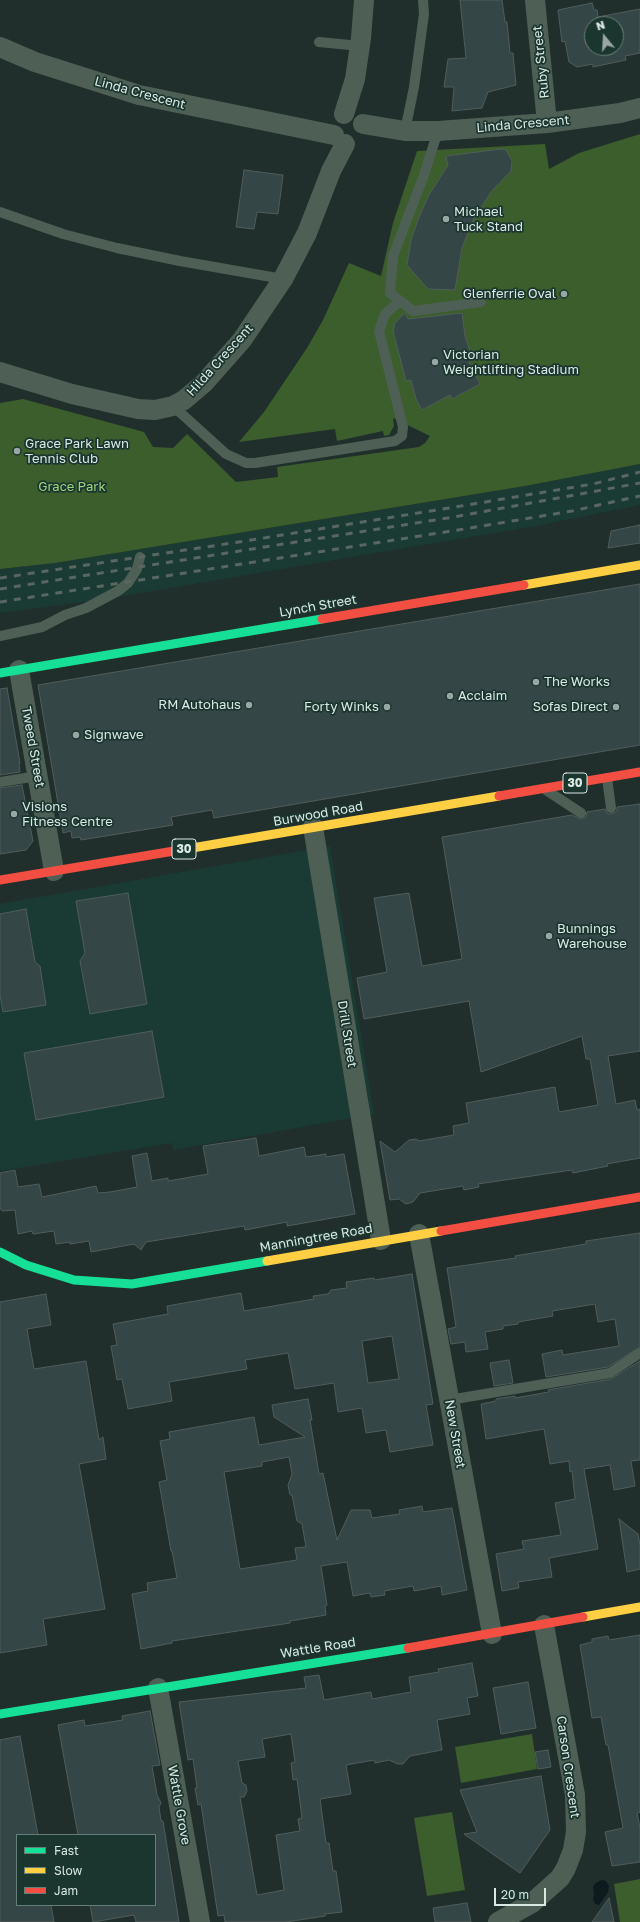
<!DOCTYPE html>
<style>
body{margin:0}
#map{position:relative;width:640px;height:1922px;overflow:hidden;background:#212f2c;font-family:"Golos Text",sans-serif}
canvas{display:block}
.legend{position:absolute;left:16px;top:1834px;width:140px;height:72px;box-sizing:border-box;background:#1b352f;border:1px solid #677d77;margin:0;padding:5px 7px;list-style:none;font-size:12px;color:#dae8e4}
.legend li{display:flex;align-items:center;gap:8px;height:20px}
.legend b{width:20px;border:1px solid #677d77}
.north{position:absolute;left:584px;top:16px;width:40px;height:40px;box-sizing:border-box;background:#1b352f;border:1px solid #677d77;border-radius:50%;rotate:342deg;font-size:11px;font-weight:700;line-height:16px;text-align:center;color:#dae8e4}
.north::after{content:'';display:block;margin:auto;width:14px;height:18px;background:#99a7a4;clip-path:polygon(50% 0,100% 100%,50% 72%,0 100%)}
.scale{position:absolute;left:494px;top:1888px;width:52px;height:18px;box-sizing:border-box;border:2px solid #dae8e4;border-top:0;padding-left:5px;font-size:12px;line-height:14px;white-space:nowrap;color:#dae8e4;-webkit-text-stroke:3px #1b352f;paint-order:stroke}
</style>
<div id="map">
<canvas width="640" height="1922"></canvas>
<ul class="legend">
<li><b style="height:5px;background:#16e098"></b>Fast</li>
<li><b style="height:5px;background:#ffcf43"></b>Slow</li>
<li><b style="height:5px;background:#f24e42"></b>Jam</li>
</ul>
<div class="north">N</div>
<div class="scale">20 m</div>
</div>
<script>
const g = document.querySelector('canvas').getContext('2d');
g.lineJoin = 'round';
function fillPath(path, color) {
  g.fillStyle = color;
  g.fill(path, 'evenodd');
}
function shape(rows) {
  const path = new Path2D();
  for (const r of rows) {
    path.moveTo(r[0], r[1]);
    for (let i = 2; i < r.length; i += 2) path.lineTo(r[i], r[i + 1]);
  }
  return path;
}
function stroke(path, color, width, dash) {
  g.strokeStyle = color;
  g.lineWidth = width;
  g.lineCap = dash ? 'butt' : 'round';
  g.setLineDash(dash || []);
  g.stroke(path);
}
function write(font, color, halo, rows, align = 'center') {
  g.font = font + ' "Golos Text",sans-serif';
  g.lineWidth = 3.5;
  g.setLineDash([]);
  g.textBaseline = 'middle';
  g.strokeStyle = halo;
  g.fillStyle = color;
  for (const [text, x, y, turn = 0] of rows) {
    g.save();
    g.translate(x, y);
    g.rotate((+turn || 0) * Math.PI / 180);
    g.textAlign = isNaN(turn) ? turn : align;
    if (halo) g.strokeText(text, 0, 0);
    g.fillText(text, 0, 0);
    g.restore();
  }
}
fillPath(shape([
 [640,464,640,505,541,525,105,599,0,613,0,569,55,563,525,486],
 [330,846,374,1114,173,1150,172,1143,0,1171,0,904]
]), '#1a3b34');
fillPath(shape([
 [640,134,640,464,525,486,55,563,0,569,0,403,23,399,144,432,153,447,173,448,187,434,236,482,278,477,277,467,419,447,425,443,430,436,393,418,394,426,389,435,384,436,383,431,337,441,335,429,239,442,264,412,307,348,323,320,349,263,381,276,393,223,417,151,545,144,549,169,579,153],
 [532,1734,537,1769,461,1783,455,1747],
 [452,1812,465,1890,427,1896,414,1818],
 [640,1879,640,1922,620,1922,614,1884]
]), '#3c5d2c');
fillPath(shape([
 [602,1880,606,1881,609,1886,608,1892,599,1905,595,1904,593,1899,594,1895,593,1886,597,1882]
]), '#0d1b1e');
const building = shape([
 [460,0,502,0,505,22,507,22,510,53,513,53,516,85,488,92,482,108,452,111,454,87,444,87,448,59,466,58,460,0],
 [592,3,594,10,597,10,598,17,640,9,640,53,625,56,626,60,593,67,593,64,577,67,569,62,565,41,562,42,558,10,592,3],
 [592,24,616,24,616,48,592,48,592,24],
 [501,149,506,150,512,161,511,171,491,192,473,220,462,248,455,290,428,289,407,265,411,240,419,217,429,195,448,165,446,156,501,149],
 [244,170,283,175,278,214,257,212,254,229,236,227,244,170],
 [405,313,408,319,462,313,465,336,473,360,469,362,480,384,452,399,450,395,422,410,416,399,411,380,406,381,393,331,395,323,405,313],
 [640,525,640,543,608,548,611,531,640,525],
 [640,584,640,745,214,818,212,810,171,817,173,825,81,840,80,837,72,838,71,831,63,833,38,685,640,584],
 [7,688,20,763,19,763,20,772,0,775,0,689,7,688],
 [22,785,33,841,26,850,0,854,0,788,22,785],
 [640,804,640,1051,608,1056,616,1104,635,1100,637,1110,640,1109,640,1158,607,1164,608,1166,573,1173,572,1170,478,1184,479,1187,464,1190,463,1186,420,1193,413,1202,406,1204,399,1199,390,1200,380,1141,395,1152,409,1140,416,1139,419,1141,454,1135,453,1126,469,1123,466,1103,555,1087,559,1112,598,1105,590,1059,586,1059,582,1036,481,1072,469,1001,364,1019,357,978,387,972,374,898,409,893,422,966,462,959,442,837,572,815,581,819,586,817,587,812,605,809,608,814,612,814,617,811,617,807,640,804],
 [128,893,147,1004,90,1014,80,961,85,953,76,901,128,893],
 [26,909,35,962,40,966,46,1005,3,1012,0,995,0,914,26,909],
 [152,1031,164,1097,36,1120,24,1053,152,1031],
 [256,1138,259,1156,304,1147,306,1157,326,1154,326,1157,344,1154,355,1214,287,1226,287,1222,245,1230,244,1226,183,1236,146,1242,141,1250,134,1244,91,1252,89,1241,70,1244,70,1242,56,1244,54,1231,33,1234,32,1231,18,1234,15,1210,2,1211,0,1208,0,1173,15,1170,18,1187,39,1184,42,1197,96,1186,98,1193,110,1192,137,1187,132,1156,147,1153,152,1181,168,1178,168,1181,208,1174,203,1146,256,1138],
 [640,1233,640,1347,608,1367,546,1377,542,1354,562,1350,563,1355,619,1346,615,1319,598,1322,595,1304,552,1311,553,1316,518,1322,518,1324,503,1326,503,1329,485,1332,488,1349,466,1352,465,1342,451,1344,448,1329,456,1327,447,1268,516,1258,515,1256,586,1244,586,1241,640,1233],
 [412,1274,433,1404,426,1405,433,1445,390,1452,386,1430,366,1433,362,1408,338,1412,334,1383,295,1389,288,1353,245,1360,247,1369,169,1382,172,1401,128,1409,122,1379,117,1380,111,1346,117,1345,113,1324,168,1314,167,1306,241,1293,244,1311,314,1299,313,1296,328,1294,331,1290,347,1288,346,1282,374,1278,375,1280,412,1274],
 [392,1336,399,1379,368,1383,362,1341,392,1336],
 [46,1294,51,1325,27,1329,34,1369,86,1361,99,1440,103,1437,106,1459,79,1464,105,1609,43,1619,47,1645,0,1653,0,1302,46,1294],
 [509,1360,513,1383,494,1386,490,1363,509,1360],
 [640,1361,640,1460,631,1461,635,1486,614,1490,610,1465,584,1469,598,1549,549,1558,552,1577,518,1582,519,1588,502,1591,496,1554,524,1549,522,1541,561,1535,555,1503,575,1499,572,1471,570,1472,569,1461,550,1464,544,1429,486,1439,481,1404,496,1401,496,1399,515,1396,515,1398,549,1392,548,1390,611,1379,640,1361],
 [308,1399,312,1420,310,1420,319,1474,323,1473,337,1540,351,1510,370,1510,372,1518,400,1514,399,1510,422,1506,423,1512,452,1508,467,1590,442,1595,441,1586,414,1591,413,1586,384,1591,385,1595,371,1597,370,1593,353,1596,347,1562,321,1566,327,1605,325,1606,326,1615,290,1621,290,1623,172,1641,172,1643,141,1649,132,1594,148,1591,147,1583,177,1578,172,1551,171,1551,159,1482,167,1480,160,1441,170,1439,169,1432,254,1417,259,1445,305,1437,274,1417,272,1405,308,1399],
 [289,1457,292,1474,288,1485,290,1495,292,1495,297,1521,302,1524,306,1547,295,1548,297,1560,240,1569,224,1472,262,1466,262,1462,289,1457],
 [619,1519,638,1534,640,1545,640,1569,627,1572,619,1519],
 [640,1635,640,1812,637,1813,640,1828,640,1862,612,1866,605,1832,623,1828,608,1745,606,1745,601,1717,592,1718,580,1645,592,1642,592,1639,608,1636,609,1640,640,1635],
 [472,1663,478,1696,467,1698,470,1714,437,1720,442,1750,410,1756,403,1764,398,1764,389,1760,375,1763,374,1760,346,1765,351,1794,320,1799,326,1843,329,1843,333,1871,336,1871,342,1912,325,1914,325,1916,286,1922,225,1922,224,1915,218,1916,201,1804,198,1805,195,1788,197,1788,193,1759,188,1760,179,1702,306,1688,304,1677,319,1675,324,1700,371,1692,372,1699,411,1692,409,1677,439,1672,438,1669,472,1663],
 [291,1734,295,1762,291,1763,293,1780,297,1779,302,1818,298,1819,300,1831,276,1835,284,1890,257,1895,240,1797,244,1797,247,1791,246,1785,242,1783,238,1761,265,1757,262,1739,291,1734],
 [528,1682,536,1728,501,1734,493,1688,528,1682],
 [150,1711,160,1765,152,1766,157,1795,161,1803,159,1807,161,1821,163,1821,179,1922,136,1922,134,1915,93,1922,90,1905,155,1905,155,1835,78,1835,58,1725,84,1720,85,1726,123,1720,122,1716,150,1711],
 [20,1736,38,1835,17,1835,17,1905,51,1905,54,1922,0,1922,0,1740,20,1736],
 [548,1750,551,1767,538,1769,535,1752,548,1750],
 [541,1776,550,1830,520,1873,464,1834,477,1832,460,1790,541,1776],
 [609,1898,614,1922,592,1922,609,1898],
 [467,1903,471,1922,435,1922,433,1908,467,1903]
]);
fillPath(building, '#354646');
stroke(building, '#505d5b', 1);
stroke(shape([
 [319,42,360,46],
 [405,131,414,87,424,14,423,0],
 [438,131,424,175,393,256,390,293,413,311,481,302],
 [0,212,63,234,117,248,180,261,283,279],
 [173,406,226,454,246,463,255,463,395,441,402,436,403,427,379,331,385,314,400,301],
 [0,636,42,627,65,615,86,608,118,591,128,583,137,569,140,557],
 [607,778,611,808],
 [0,782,38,776],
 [546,790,581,813],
 [449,1400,610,1373,640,1353]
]), '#4e6056', 10);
stroke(shape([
 [535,0,547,123],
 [0,47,35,62,139,95,334,135],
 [344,114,355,79,361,38,364,0],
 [363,124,405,131,438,131,547,123,620,113,640,108],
 [0,372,72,394,138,409,155,410,173,406,184,400,204,383,242,340,283,279,307,233,331,171,345,144],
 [19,670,54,871],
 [313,827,381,1240],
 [419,1234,492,1634],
 [158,1688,200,1922],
 [498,1922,532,1903,560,1878,566,1868,573,1850,576,1832,575,1795,544,1625]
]), '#4e6056', 20);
stroke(shape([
 [0,673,322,619],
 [0,1252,26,1265,74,1280,132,1284,267,1261],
 [0,1714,408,1648]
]), '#16e098', 9);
stroke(shape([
 [524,585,640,565],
 [192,848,499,796],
 [267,1261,441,1231],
 [583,1617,640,1607]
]), '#ffcf43', 9);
stroke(shape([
 [322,619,524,585],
 [499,796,640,772],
 [0,880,192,848],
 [441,1231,640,1197],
 [408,1648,583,1617]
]), '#f24e42', 9);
stroke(shape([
 [0,578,239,542,449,508,593,484,640,472],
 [0,589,454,517,640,483],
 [0,602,458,530,572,511,640,496]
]), '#596661', 3, [7, 7]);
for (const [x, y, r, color] of [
 [446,219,4,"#99a7a4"],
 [564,294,4,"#99a7a4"],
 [435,362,4,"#99a7a4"],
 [17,451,4,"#99a7a4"],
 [536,682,4,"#99a7a4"],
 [450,696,4,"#99a7a4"],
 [249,705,4,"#99a7a4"],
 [387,707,4,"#99a7a4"],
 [616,707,4,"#99a7a4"],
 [76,735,4,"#99a7a4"],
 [14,814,4,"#99a7a4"],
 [549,936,4,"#99a7a4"]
]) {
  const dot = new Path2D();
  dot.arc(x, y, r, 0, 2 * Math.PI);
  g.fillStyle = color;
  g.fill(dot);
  stroke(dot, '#1b352f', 1.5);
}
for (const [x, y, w] of [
 [575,783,24],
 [184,849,24]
]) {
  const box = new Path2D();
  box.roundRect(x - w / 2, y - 10, w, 20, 3);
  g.fillStyle = '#1b352f';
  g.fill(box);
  stroke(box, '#dae8e4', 1);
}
write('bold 12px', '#dae8e4', null, [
 ["30",575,783],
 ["30",184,849]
]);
write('13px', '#dae8e4', '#1b352f', [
 ["Ruby Street",541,62,-96],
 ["Linda Crescent",140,93,15],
 ["Linda Crescent",523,124,-5],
 ["Hilda Crescent",220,360,-48],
 ["Lynch Street",318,606,-10],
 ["Tweed Street",33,747,80],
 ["Burwood Road",318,814,-10],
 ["Drill Street",347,1034,81],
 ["Manningtree Road",316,1238,-10],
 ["New Street",455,1434,80],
 ["Wattle Road",318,1648,-9],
 ["Carson Crescent",568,1767,82],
 ["Wattle Grove",179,1805,80]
]);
write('13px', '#dae8e4', '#1b352f', [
 ["Michael",454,212],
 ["Tuck Stand",454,227],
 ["Glenferrie Oval",556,294,"right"],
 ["Victorian",443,355],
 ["Weightlifting Stadium",443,370],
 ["Grace Park Lawn",25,444],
 ["Tennis Club",25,459],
 ["The Works",544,682],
 ["Acclaim",458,696],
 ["RM Autohaus",241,705,"right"],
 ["Forty Winks",379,707,"right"],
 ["Sofas Direct",608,707,"right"],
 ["Signwave",84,735],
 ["Visions",22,807],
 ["Fitness Centre",22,822],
 ["Bunnings",557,929],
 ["Warehouse",557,944]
], 'left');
write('13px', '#9ad67b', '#1b352f', [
 ["Grace Park",72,487]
]);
</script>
